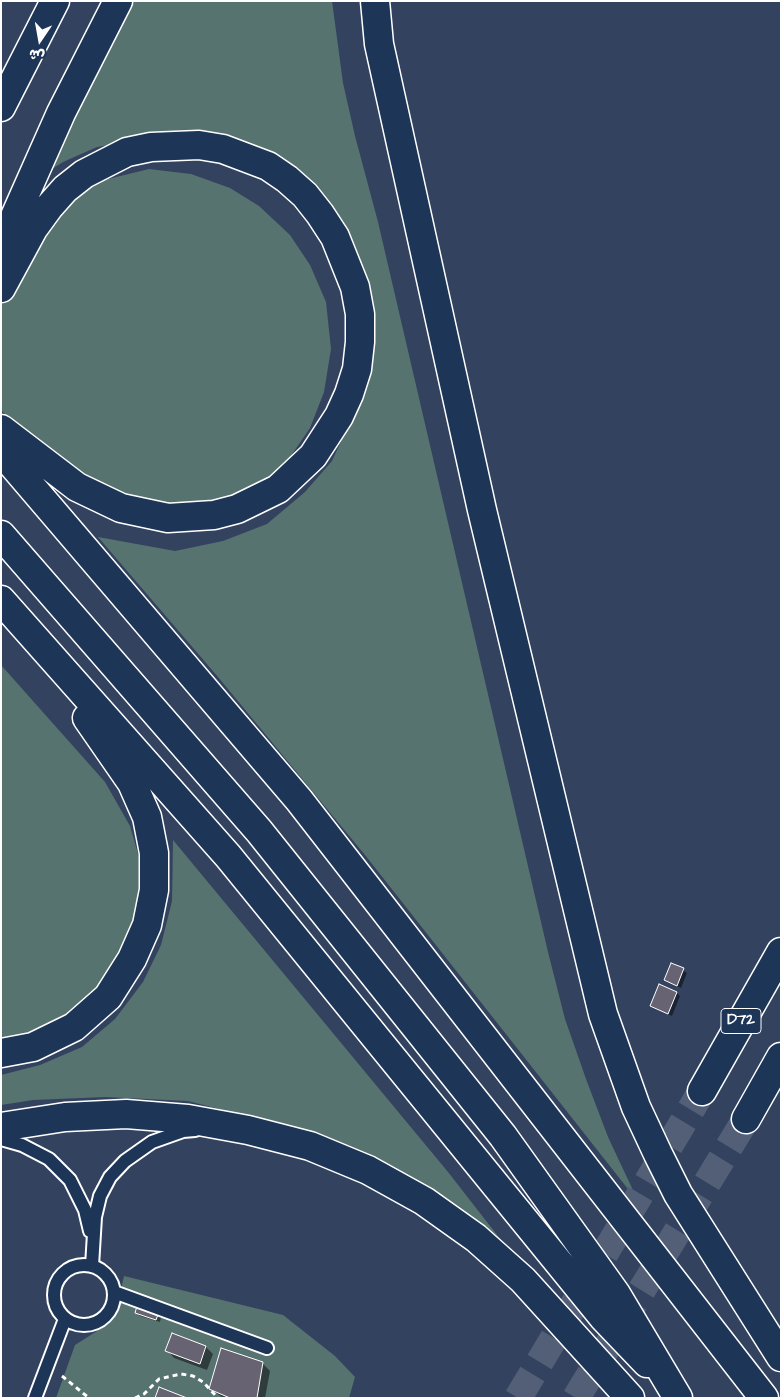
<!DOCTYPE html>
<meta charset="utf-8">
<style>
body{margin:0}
#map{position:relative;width:782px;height:1399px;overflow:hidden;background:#33435f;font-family:"Architects Daughter","Playpen Sans Arabic",sans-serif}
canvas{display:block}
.frame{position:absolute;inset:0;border:2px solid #fff;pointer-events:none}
.north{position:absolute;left:15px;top:15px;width:50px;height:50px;-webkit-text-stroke:4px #1d3557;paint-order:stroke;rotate:192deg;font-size:14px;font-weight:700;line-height:20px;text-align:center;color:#fff}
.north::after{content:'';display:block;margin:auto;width:18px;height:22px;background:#fff;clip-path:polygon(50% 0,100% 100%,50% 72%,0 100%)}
</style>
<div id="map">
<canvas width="782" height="1399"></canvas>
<div class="frame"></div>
<div class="north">ش</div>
</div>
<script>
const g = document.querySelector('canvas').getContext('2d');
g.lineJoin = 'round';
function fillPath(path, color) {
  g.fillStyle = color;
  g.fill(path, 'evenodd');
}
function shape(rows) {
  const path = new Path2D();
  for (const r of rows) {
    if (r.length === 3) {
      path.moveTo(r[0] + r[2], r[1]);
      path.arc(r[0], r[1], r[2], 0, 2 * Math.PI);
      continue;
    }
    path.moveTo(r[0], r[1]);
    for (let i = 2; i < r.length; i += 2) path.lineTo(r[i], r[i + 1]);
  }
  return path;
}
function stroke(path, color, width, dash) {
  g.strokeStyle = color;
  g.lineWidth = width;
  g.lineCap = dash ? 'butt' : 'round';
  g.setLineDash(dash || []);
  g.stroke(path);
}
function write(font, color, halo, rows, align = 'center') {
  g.font = font + ' "Architects Daughter",sans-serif';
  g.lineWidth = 4;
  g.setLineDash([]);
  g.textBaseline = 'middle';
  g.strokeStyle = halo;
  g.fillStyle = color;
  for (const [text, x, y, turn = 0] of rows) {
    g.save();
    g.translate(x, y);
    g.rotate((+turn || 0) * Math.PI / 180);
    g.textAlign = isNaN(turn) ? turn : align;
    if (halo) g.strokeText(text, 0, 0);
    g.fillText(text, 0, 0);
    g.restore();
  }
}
fillPath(shape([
 [131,1,332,1,343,83,355,136,378,222,548,952,565,1019,586,1079,608,1137,639,1203,365,855,218,677,98,537,175,551,223,541,267,524,305,492,332,461,350,422,362,377,335,240,269,171,138,140,97,147,63,162,36,179],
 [149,169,191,174,230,188,259,206,290,235,310,265,326,302,331,349,324,392,310,428,286,463,261,485,233,501,158,516,41,453,1,410,1,296,56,208,96,182],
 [1,665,105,782,130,826,141,864,138,915,122,957,100,992,61,1020,23,1038,1,1041],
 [173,840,448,1172,501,1240,428,1190,293,1128,188,1101,105,1097,33,1100,1,1105,1,1075,40,1065,82,1047,115,1019,143,982,161,945,172,901],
 [124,1276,283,1315,335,1356,355,1377,349,1398,56,1398,75,1345,105,1326,117,1308]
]), '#577370');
fillPath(shape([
 [672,964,687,973,681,988,665,980],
 [677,993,680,996,672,1016,651,1006],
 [136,1313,158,1314,161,1317,160,1322,140,1316],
 [206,1347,213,1354,207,1370,174,1358,167,1350],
 [262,1363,270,1371,265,1398,223,1398,210,1388]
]), '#0007');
const building = shape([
 [671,963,684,968,677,986,664,980,671,963],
 [659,984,677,992,668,1014,650,1006,659,984],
 [137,1306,159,1312,156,1320,135,1313,137,1306],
 [172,1333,206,1346,200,1364,165,1351,172,1333],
 [221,1348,263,1362,257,1398,230,1398,209,1389,221,1348],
 [159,1387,187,1398,155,1398,159,1387]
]);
fillPath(building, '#676373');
stroke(building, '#fff', 1);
stroke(shape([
 [518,1398,702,1091],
 [576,1398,746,1119]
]), '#525f77', 28, [28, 14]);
const service = shape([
 [1,1139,22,1145,49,1159,70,1180,85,1210,90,1231],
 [84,1295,30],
 [92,1266,95,1217,100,1196,110,1177,125,1161,152,1142,183,1131,195,1130],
 [114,1292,267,1348],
 [35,1398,65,1319]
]);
const primary = shape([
 [702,1091,781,952],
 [746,1119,781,1057]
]);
const motorway = shape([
 [375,1,379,44,482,510,603,1014,636,1107,658,1154,678,1194,781,1357],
 [1,107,55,1],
 [1,248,61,113,118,1],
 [1,288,33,229,49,207,65,189,84,174,127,152,151,147,199,145,223,149,268,166,287,179,305,195,320,214,335,237,355,287,360,314,360,342,357,369,349,394,339,416,313,456,278,489,237,509,214,515,168,518,121,508,77,487,1,429],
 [1,451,299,800,764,1398],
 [1,535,259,831,503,1136,616,1294,678,1398],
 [1,600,228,856,603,1317,647,1363],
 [1,1053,33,1047,74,1027,108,997,132,959,147,925,154,890,154,853,147,817,132,783,87,718],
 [1,1127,65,1117,126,1114,188,1119,248,1130,310,1146,368,1170,424,1201,476,1238,523,1280,630,1398]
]);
stroke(service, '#fff', 16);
stroke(primary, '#fff', 31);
stroke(motorway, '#fff', 31);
stroke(shape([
 [62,1376,89,1398],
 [135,1398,144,1394,159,1379,181,1374,193,1376,203,1382,218,1398]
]), '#fff', 3, [5, 4]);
stroke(service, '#1d3557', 12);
stroke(primary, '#1d3557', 28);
stroke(motorway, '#1d3557', 28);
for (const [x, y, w] of [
 [741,1021,40]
]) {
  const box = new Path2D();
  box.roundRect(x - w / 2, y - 12.5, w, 25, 4);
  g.fillStyle = '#1d3557';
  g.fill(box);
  stroke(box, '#fff', 1);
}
write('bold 15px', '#fff', null, [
 ["D72",741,1021]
]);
</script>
